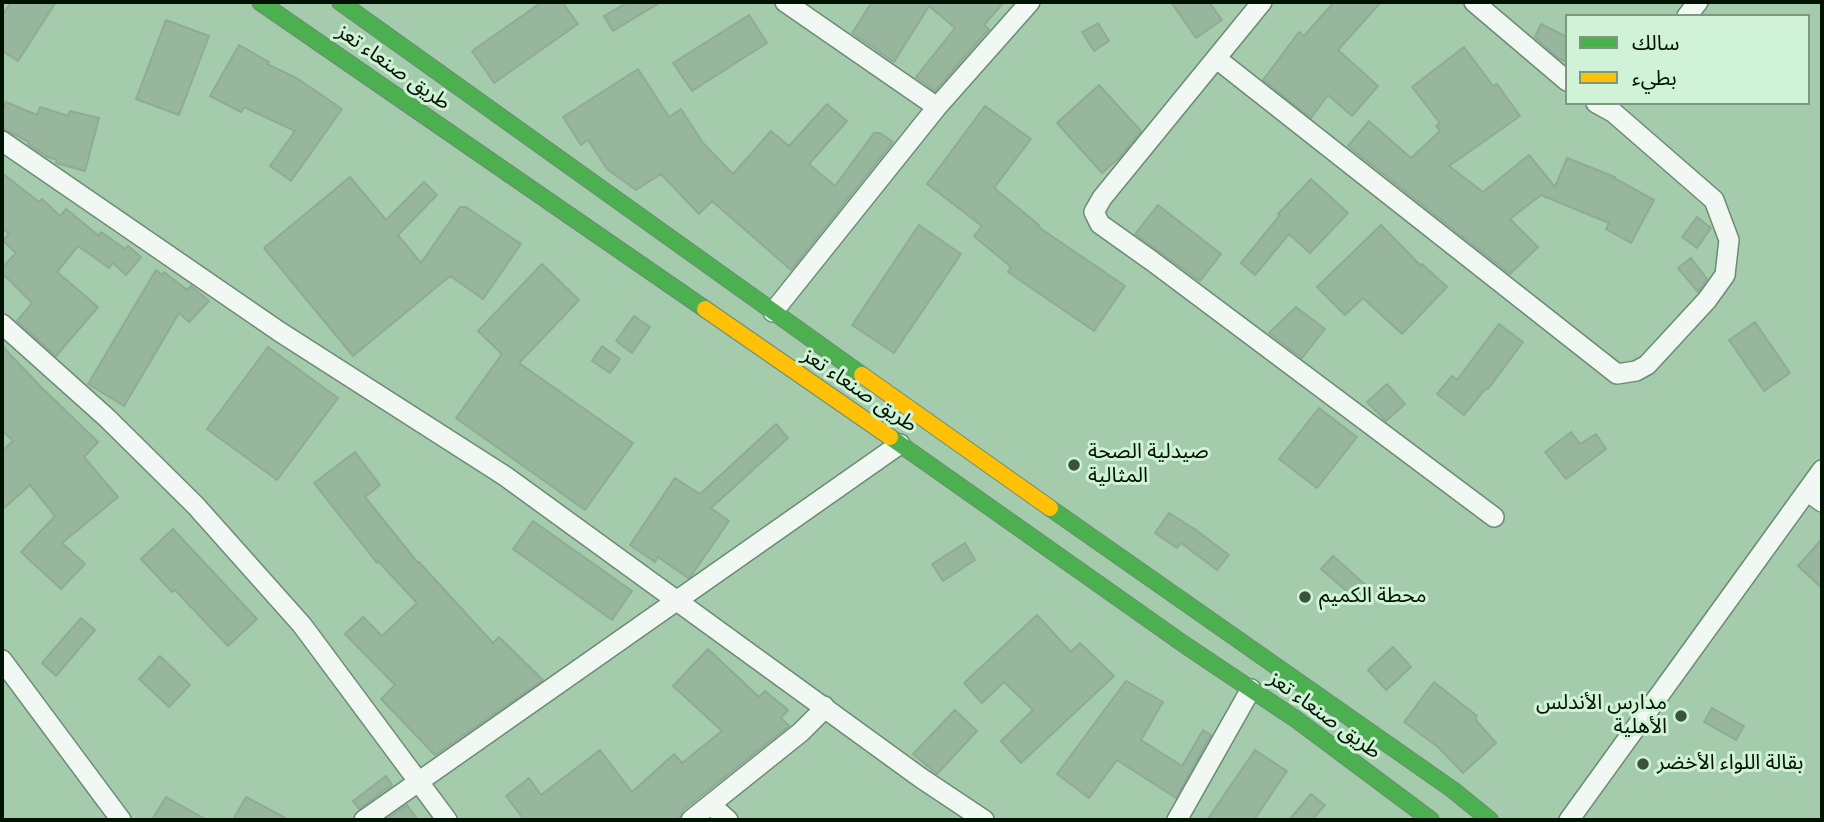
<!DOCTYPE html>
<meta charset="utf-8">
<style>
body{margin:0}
#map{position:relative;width:1824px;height:822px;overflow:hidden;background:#a4cbac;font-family:Roboto,"Noto Sans Arabic",sans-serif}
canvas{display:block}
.frame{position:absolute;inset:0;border:4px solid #001202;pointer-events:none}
.legend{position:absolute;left:1565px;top:14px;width:245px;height:91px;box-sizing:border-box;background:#d0f2d6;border:2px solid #7d9881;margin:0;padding:9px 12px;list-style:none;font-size:21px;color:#001202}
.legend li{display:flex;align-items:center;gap:14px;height:35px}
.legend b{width:35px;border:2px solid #7d9881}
</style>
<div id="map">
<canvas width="1824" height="822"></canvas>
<div class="frame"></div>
<ul class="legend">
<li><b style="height:9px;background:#4caf50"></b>سالك</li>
<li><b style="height:9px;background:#ffc107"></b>بطيء</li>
</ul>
</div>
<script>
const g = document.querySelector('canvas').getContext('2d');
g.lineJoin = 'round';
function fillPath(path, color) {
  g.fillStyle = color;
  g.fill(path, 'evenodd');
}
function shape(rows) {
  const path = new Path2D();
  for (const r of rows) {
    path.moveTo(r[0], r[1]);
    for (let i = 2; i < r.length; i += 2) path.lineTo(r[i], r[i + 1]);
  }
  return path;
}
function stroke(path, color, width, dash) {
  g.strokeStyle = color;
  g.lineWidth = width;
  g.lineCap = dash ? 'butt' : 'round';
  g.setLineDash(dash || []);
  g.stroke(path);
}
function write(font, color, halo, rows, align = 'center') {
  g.font = font + ' Roboto,"Noto Sans Arabic",sans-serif';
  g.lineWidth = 6;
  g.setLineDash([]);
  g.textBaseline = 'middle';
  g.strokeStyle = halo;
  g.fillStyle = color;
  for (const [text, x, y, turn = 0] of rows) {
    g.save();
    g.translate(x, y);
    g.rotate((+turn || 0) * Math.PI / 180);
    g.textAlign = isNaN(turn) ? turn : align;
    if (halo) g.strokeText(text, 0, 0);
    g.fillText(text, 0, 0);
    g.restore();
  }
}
const building = shape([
 [11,2,56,2,18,61,2,51,2,16,11,2],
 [542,2,562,2,578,24,494,83,472,51,542,2],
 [628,2,661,2,613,31,604,16,628,2],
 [872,2,1004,2,984,25,989,29,935,91,916,77,955,28,929,6,894,62,852,33,872,2],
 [1171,2,1209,2,1222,20,1196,38,1171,2],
 [1334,2,1381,2,1338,50,1378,86,1352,116,1328,95,1311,118,1263,80,1299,32,1304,36,1334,2],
 [749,15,767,43,692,91,673,63,749,15],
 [166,20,209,36,179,115,136,99,166,20],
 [1098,23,1109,41,1094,51,1082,32,1098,23],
 [1541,24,1567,37,1567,62,1558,58,1535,37,1541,24],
 [239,45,269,62,267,64,298,79,342,109,291,181,270,166,295,131,244,107,241,112,210,96,239,45],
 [1464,47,1493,86,1497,84,1520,116,1449,166,1483,192,1529,155,1555,187,1567,158,1615,177,1614,178,1654,200,1631,243,1606,229,1609,223,1541,195,1510,219,1538,247,1510,274,1348,146,1369,121,1411,158,1440,131,1436,126,1440,123,1412,87,1464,47],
 [638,69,669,117,681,109,703,143,733,174,771,131,789,146,827,104,847,121,809,164,835,186,874,133,880,133,893,142,791,270,712,201,699,214,661,174,636,190,607,169,588,140,581,145,563,117,638,69],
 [1099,85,1141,131,1120,157,1102,173,1057,123,1099,85],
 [6,102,37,115,40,107,68,116,70,111,99,118,85,171,56,163,57,160,46,156,28,144,29,142,8,131,2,129,2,111,6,102],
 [985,106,1031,139,994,188,1039,225,1037,226,1125,286,1094,331,1008,272,1011,267,974,236,982,226,927,184,985,106],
 [2,173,39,202,42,199,60,216,66,209,99,236,101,232,125,249,128,246,141,257,126,275,113,263,109,268,78,246,57,272,98,307,56,356,17,321,32,303,2,273,2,268,16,253,3,241,9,234,2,228,2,173],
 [350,177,386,220,424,182,437,195,398,235,421,263,460,207,466,207,521,244,483,299,450,276,353,356,264,248,350,177],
 [1311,179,1348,213,1310,253,1289,234,1255,275,1241,263,1280,215,1278,214,1311,179],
 [1158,205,1221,254,1200,281,1135,234,1158,205],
 [1697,217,1711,228,1697,248,1682,237,1697,217],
 [919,225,961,254,894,353,852,325,919,225],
 [1381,225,1421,266,1422,264,1447,287,1402,334,1363,298,1345,315,1317,287,1381,225],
 [1691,258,1707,279,1698,292,1678,268,1691,258],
 [542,264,579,300,519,363,633,443,585,510,456,418,502,354,478,331,542,264],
 [156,270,162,275,164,272,187,290,191,286,209,301,189,322,179,313,124,406,88,384,156,270],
 [1296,307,1325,329,1302,358,1269,333,1296,307],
 [634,316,650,327,632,353,616,341,634,316],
 [1755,322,1790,373,1764,391,1729,340,1755,322],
 [1499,324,1523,342,1488,389,1486,388,1464,415,1437,394,1452,376,1457,380,1499,324],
 [2,346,41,387,98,442,84,457,118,497,62,543,85,564,61,589,21,552,55,516,30,485,2,510,2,451,13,441,2,430,2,346],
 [602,346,620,359,610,373,592,361,602,346],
 [268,347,338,398,277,480,207,429,268,347],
 [1387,384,1405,404,1386,421,1367,402,1387,384],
 [1319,408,1357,437,1317,488,1279,459,1319,408],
 [776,424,788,438,711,508,729,521,691,576,688,578,658,557,655,562,630,545,675,478,700,494,776,424],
 [1571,432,1580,444,1596,434,1606,449,1566,479,1545,452,1571,432],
 [355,452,380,485,365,497,418,563,419,562,493,643,499,637,543,680,435,755,381,699,395,685,345,634,363,617,382,636,417,603,378,561,377,563,314,483,355,452],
 [1169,513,1196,530,1229,555,1217,570,1181,543,1177,548,1155,533,1169,513],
 [533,521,632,591,612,620,513,549,533,521],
 [173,529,257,619,228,646,175,590,172,592,141,559,173,529],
 [1822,539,1822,588,1798,566,1822,539],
 [965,543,975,560,943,581,932,564,965,543],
 [1333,556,1369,588,1357,600,1321,569,1333,556],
 [1037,615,1071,652,1080,643,1114,676,1021,763,1001,741,1033,710,1004,682,982,703,964,683,1037,615],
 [81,618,95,630,56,676,42,663,81,618],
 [1393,647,1411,667,1386,690,1368,670,1393,647],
 [708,649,759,697,765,691,788,710,781,718,789,726,683,810,680,815,679,820,524,820,506,796,529,778,541,795,600,750,632,792,674,754,682,763,722,731,673,686,708,649],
 [160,656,190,685,169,707,139,679,160,656],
 [1126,681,1163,702,1141,740,1182,766,1203,730,1211,735,1176,798,1117,760,1089,798,1057,774,1126,681],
 [1434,682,1477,716,1475,719,1496,743,1463,773,1438,747,1404,722,1434,682],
 [1712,708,1744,726,1736,740,1704,722,1712,708],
 [955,710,977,731,937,774,913,754,955,710],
 [1255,750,1287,771,1254,820,1207,820,1255,750],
 [386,776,392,785,359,809,353,801,386,776],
 [1311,794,1325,805,1312,820,1289,820,1311,794],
 [166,797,207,820,152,820,166,797],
 [246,797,289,820,233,820,246,797],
 [407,805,418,820,385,820,407,805]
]);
fillPath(building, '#97b69d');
stroke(building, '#8eac94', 2);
const street = shape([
 [785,2,937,107],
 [1262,2,1102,198,1094,212,1100,224,1152,261,1494,517],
 [1474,2,1567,81],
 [1687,16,1698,2],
 [1217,59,1617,374,1636,371,1647,365,1707,300,1725,275,1729,240,1714,200,1614,113,1596,103],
 [2,141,280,332,505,476,921,778,984,820],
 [773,312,937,107,1030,2],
 [2,324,107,418,196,506,302,625,447,820],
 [1807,491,1822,502],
 [2,660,121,820],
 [711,805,728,820],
 [364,820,900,444],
 [691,820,801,732,825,708,824,706],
 [1177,820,1251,689],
 [1569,820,1822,470]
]);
const fast = shape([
 [260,2,705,309],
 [340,2,862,375],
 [890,437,1185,645,1297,720,1431,820],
 [1050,508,1453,790,1490,820]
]);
const slow = shape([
 [705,309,890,437],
 [862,375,1050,508]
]);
stroke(street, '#6c8b73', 22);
stroke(fast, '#6c8b73', 18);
stroke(slow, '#6c8b73', 18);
stroke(street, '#f1f7f3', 19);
stroke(fast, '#4caf50', 16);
stroke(slow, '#ffc107', 16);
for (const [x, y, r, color] of [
 [1074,465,7,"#39533d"],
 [1305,597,7,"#39533d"],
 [1681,716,7,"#39533d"],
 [1643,764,7,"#39533d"]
]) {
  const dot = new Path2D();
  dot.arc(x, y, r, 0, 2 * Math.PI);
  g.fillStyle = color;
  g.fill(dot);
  stroke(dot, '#d0f2d6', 2.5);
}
write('21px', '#001202', '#d0f2d6', [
 ["طريق صنعاء تعز",393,68,35],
 ["طريق صنعاء تعز",859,391,34],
 ["طريق صنعاء تعز",1324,716,36]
]);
write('21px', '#001202', '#d0f2d6', [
 ["صيدلية الصحة",1088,453],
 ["المثالية",1088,477],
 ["محطة الكميم",1319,597],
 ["مدارس الأندلس",1667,704,"right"],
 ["الأهلية",1667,728,"right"],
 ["بقالة اللواء الأخضر",1657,764]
], 'left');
</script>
